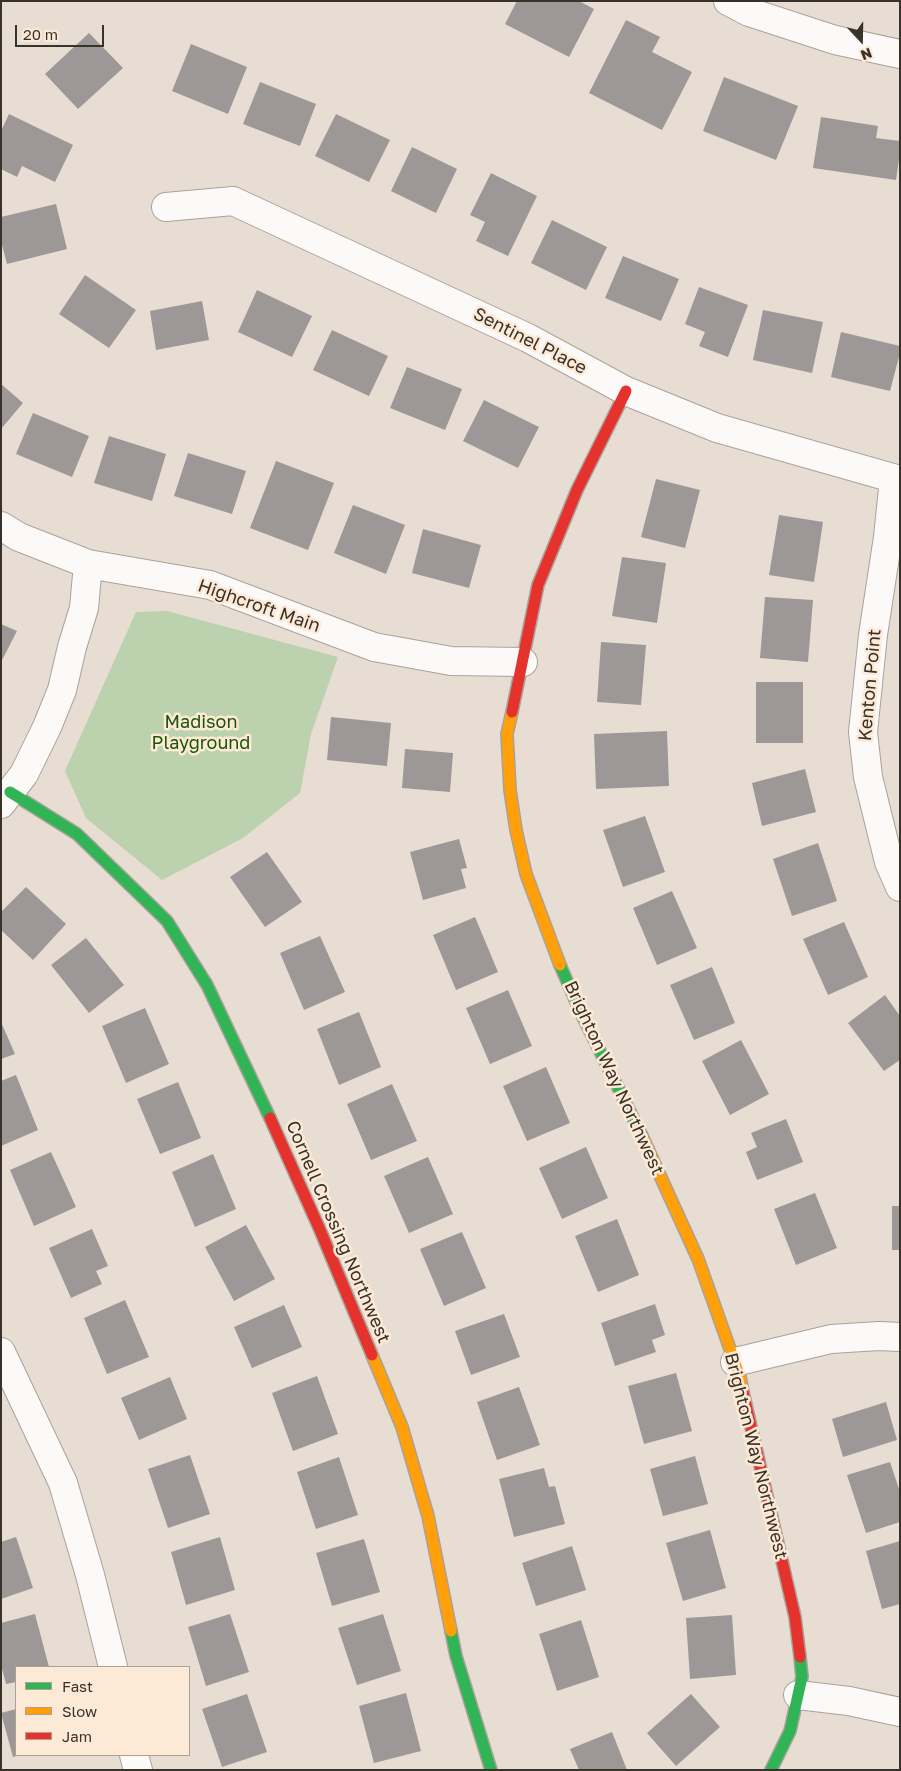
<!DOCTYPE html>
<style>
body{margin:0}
#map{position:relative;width:901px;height:1771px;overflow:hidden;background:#e7ddd2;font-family:"Golos Text",sans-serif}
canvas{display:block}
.frame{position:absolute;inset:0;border:2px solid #39322a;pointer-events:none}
.legend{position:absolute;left:15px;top:1666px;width:175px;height:90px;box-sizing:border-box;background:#fdead6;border:1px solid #afa091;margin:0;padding:6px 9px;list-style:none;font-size:15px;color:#39322a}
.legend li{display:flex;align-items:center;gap:10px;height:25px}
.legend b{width:25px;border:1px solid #afa091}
.north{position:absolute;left:836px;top:15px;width:50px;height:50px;-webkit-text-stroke:4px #fdead6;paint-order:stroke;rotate:159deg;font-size:14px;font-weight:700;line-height:20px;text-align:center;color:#39322a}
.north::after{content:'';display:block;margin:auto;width:18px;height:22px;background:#39322a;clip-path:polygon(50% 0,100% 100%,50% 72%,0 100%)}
.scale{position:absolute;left:15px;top:25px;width:89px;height:22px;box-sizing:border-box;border:2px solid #39322a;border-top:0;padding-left:6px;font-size:15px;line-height:18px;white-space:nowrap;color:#39322a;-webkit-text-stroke:4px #fdead6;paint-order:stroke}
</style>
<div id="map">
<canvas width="901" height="1771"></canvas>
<div class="frame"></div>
<ul class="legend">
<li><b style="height:6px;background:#30b455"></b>Fast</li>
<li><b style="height:6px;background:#ff9f0a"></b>Slow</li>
<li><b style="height:6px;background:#e5322d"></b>Jam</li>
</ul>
<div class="north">N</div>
<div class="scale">20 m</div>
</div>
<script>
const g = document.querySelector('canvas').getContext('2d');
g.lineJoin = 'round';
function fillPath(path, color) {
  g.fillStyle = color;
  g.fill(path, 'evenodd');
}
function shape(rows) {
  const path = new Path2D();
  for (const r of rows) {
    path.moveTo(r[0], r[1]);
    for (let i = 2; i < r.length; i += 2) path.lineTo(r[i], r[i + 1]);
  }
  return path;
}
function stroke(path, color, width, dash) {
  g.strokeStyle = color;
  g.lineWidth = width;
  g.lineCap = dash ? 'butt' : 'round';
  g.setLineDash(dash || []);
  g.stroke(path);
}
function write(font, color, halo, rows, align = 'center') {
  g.font = font + ' "Golos Text",sans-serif';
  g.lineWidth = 5;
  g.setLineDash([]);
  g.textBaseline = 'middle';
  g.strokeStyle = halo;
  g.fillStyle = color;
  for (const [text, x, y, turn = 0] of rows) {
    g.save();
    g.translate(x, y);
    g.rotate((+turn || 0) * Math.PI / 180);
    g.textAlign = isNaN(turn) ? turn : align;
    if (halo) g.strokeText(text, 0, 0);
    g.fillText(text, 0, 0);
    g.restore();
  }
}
fillPath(shape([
 [167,611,338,657,311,734,300,793,243,838,162,880,86,818,65,771,136,612]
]), '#bcd1ae');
fillPath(shape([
 [517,1,579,1,594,9,569,57,505,24],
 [626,20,660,37,652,52,692,72,662,130,589,93],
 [89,33,123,68,78,109,45,74],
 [191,44,247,67,228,114,172,91],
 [724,77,798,106,776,160,703,131],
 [260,82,316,104,300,146,243,124],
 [9,114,73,145,55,182,22,166,17,177,1,169,1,131],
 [336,114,390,140,369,182,315,156],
 [821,117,878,126,876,138,900,141,900,153,896,180,813,168],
 [412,147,457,169,436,213,391,191],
 [491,173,537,196,508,256,476,241,485,222,470,215],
 [56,204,67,249,7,264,1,241,1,217],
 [552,220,607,247,586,290,531,263],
 [623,256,679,279,661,321,605,298],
 [85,275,136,310,109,348,59,314],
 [699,287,748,305,728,357,699,346,705,332,685,324],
 [257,290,312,316,292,357,238,332],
 [202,301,209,340,156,350,150,311],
 [763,310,823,322,812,373,753,360],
 [332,330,388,356,369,396,313,370],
 [841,332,900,346,900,353,890,391,831,377],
 [407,367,462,389,445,430,390,408],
 [1,384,23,403,1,429],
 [484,400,539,427,518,468,463,441],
 [33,413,89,436,72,477,16,454],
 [109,436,166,454,152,501,94,483],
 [188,453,246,471,232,514,174,496],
 [276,461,334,483,308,550,250,528],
 [656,479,700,490,685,548,641,537],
 [353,505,405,525,386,574,334,553],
 [779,515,823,522,814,582,769,575],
 [423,529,481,545,469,588,412,573],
 [622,557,666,563,657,623,612,616],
 [765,597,813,600,808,662,760,658],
 [1,624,17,631,1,662],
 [601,642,646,645,641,705,597,702],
 [756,682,803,682,803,743,756,743],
 [331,717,391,723,387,766,327,760],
 [667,731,669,786,596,789,594,734],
 [405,749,453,753,450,792,402,788],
 [805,769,816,812,762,826,752,783],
 [645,816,665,872,623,887,603,830],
 [459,839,467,868,461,869,466,888,423,900,410,852],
 [818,843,837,901,792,916,773,859],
 [267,852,302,902,265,927,230,877],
 [26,887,66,924,33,960,1,930,1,912],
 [672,891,697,948,657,965,633,908],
 [475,917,498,972,456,990,433,935],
 [844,922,868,977,828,995,803,939],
 [320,936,345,992,304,1010,280,953],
 [86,938,124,985,89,1013,51,965],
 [712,967,735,1023,694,1040,670,985],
 [508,990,532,1046,490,1064,466,1008],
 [885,995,900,1016,900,1060,884,1071,848,1023],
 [145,1008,169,1064,126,1083,102,1026],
 [359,1012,381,1067,339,1085,317,1029],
 [1,1022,15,1054,1,1059],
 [741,1040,769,1094,730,1115,702,1061],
 [546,1067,570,1123,527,1141,503,1086],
 [16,1075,38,1130,1,1146,1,1081],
 [178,1082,201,1138,160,1154,137,1099],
 [392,1084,417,1141,371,1160,347,1104],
 [786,1119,803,1162,757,1180,746,1152,757,1147,751,1133],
 [586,1147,608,1198,562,1219,539,1168],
 [51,1152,76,1207,34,1226,10,1170],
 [213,1154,236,1209,195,1227,172,1172],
 [428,1157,453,1214,409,1233,384,1176],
 [815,1193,837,1248,796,1265,774,1209],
 [892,1206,900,1206,900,1250,892,1250],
 [617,1219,639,1275,598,1292,575,1236],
 [246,1225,275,1279,234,1301,205,1247],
 [92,1229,108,1266,96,1271,102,1284,71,1298,49,1248],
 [462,1232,486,1288,444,1306,420,1249],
 [125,1300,149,1357,107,1374,84,1318],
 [655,1304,665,1335,652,1340,656,1352,615,1366,601,1323],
 [284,1305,302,1347,252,1368,234,1327],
 [504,1314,520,1357,471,1375,455,1331],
 [676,1373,692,1431,644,1444,628,1386],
 [317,1376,338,1434,293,1451,272,1393],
 [170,1377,187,1419,139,1440,121,1398],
 [519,1387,540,1445,497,1460,477,1402],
 [886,1402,897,1440,843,1457,832,1419],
 [190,1455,210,1514,168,1528,148,1469],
 [695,1456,708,1504,663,1516,650,1469],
 [339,1457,358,1515,316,1529,297,1472],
 [890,1462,900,1492,900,1522,866,1533,847,1475],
 [544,1468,549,1487,555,1486,565,1524,514,1537,499,1479],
 [710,1530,726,1588,683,1601,666,1543],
 [16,1537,33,1588,1,1599,1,1542],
 [220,1537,235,1590,186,1605,171,1552],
 [364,1539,380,1592,332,1606,316,1553],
 [900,1541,900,1604,882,1609,866,1551],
 [572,1546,586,1590,536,1606,522,1563],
 [35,1614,49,1667,16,1667,16,1682,6,1684,1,1665,1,1623],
 [230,1614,249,1672,206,1686,188,1627],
 [383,1614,401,1671,357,1685,338,1628],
 [732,1615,736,1675,690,1679,686,1618],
 [581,1620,599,1677,557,1691,539,1634],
 [406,1693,421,1751,374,1763,359,1706],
 [247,1694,267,1752,222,1767,202,1709],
 [691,1694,720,1727,676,1766,647,1733],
 [16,1709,16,1756,13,1757,1,1713],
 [612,1732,627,1770,579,1770,570,1749]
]), '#9d9897');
const street = shape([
 [728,1,749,12,835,40,900,54],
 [166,207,233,201,528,338,626,391,717,428,900,480],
 [894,479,888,537,873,635,863,732,868,777,889,862,900,887],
 [1,526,19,537,88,564,210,585,374,647,451,661,523,662],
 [1,804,24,774,47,727,62,690,72,647,84,608,88,564],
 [1,1352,63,1483,90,1575,113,1667],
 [735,1362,831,1339,879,1336,900,1337],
 [798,1695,849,1701,900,1712],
 [134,1755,138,1770]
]);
const fast = shape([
 [10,792,77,834,167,921,207,985,270,1118],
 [560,965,581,1013,642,1136],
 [451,1631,456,1656,491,1770],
 [771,1770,790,1731,802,1677,800,1657]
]);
const slow = shape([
 [512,712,507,734,510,790,516,830,526,874,560,965],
 [642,1136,698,1259,740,1377,743,1392],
 [372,1355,402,1427,428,1516,451,1631]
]);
const jam = shape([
 [512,712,538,585,577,490,626,391],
 [270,1118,320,1230,372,1355],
 [743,1392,795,1617,800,1657]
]);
stroke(street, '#aaa29a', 30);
stroke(fast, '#aaa29a', 14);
stroke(slow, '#aaa29a', 14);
stroke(jam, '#aaa29a', 14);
stroke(street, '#fbfaf8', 28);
stroke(fast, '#30b455', 11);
stroke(slow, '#ff9f0a', 11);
stroke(jam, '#e5322d', 11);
write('18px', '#39322a', '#fdead6', [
 ["Sentinel Place",530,341,27],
 ["Highcroft Main",259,606,19],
 ["Kenton Point",870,685,-85],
 ["Brighton Way Northwest",614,1078,65],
 ["Cornell Crossing Northwest",338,1232,67],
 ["Brighton Way Northwest",756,1456,76]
]);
write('18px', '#175705', '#fdead6', [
 ["Madison",201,722],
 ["Playground",201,743]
]);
</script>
